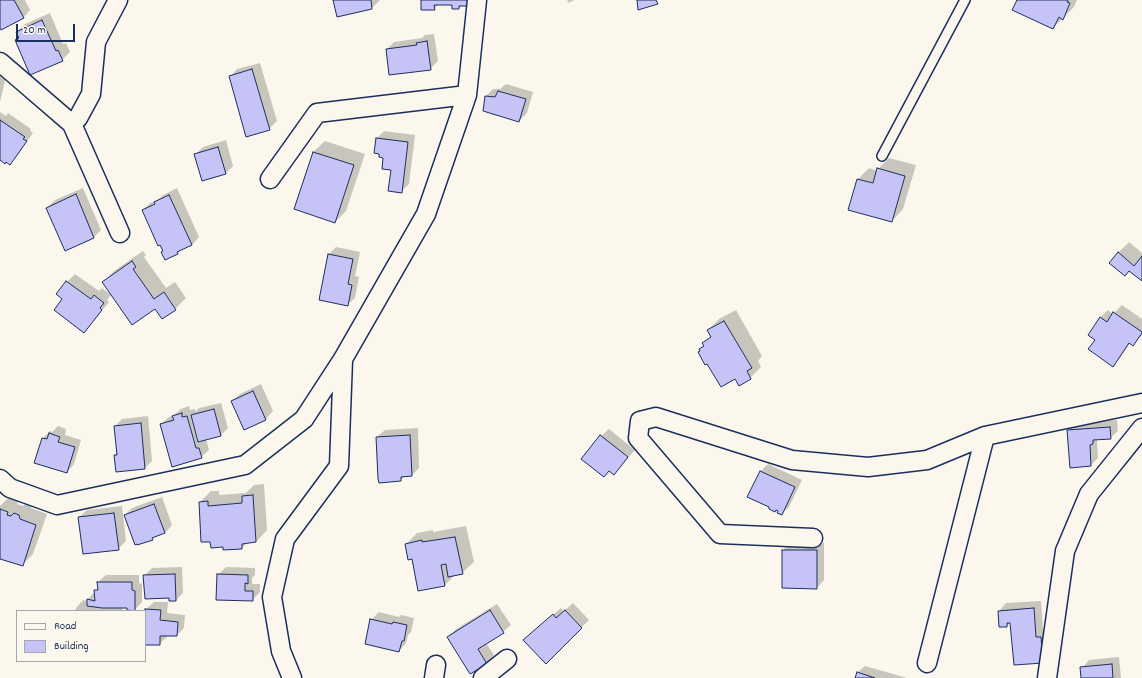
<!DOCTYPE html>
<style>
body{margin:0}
#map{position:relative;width:1142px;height:678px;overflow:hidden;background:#fbf7ec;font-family:Dekko,sans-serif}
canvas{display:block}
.legend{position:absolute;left:16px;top:610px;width:130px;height:52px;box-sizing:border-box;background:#fbf7ec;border:1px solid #a1a7b3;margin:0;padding:5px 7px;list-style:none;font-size:12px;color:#1b2f5e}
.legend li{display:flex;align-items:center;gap:8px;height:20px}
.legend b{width:20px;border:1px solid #a1a7b3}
.scale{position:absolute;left:16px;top:24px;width:59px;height:18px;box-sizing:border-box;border:2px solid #1b2f5e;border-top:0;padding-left:5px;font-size:12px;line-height:14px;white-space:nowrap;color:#1b2f5e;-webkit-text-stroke:3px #fbf7ec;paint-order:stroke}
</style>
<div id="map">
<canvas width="1142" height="678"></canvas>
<ul class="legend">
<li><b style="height:5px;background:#fbf7ec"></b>Road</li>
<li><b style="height:11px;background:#c6c4f7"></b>Building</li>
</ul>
<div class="scale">20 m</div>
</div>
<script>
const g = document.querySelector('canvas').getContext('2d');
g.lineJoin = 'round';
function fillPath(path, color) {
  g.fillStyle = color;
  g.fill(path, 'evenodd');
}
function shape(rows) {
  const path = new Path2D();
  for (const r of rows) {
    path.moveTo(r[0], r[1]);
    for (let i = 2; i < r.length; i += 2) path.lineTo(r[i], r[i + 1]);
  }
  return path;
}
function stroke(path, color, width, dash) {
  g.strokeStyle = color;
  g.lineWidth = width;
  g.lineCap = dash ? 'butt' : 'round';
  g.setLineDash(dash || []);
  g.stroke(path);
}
fillPath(shape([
 [0,0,25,0,30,10,23,18,0,25],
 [334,0,380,0,372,8],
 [422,0,462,5,459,8,453,4,439,4,434,9],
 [567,0,574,0,569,3],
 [1018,0,1077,0,1074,7,1053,28],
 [50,13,63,44,66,43,70,52,62,60,16,40,19,37,17,32,25,24],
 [434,34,438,61,430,69,387,49,394,42,422,38,425,35],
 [0,60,9,64,0,102],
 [260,63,277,121,269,129,230,77,237,69],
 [506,84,533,92,527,113,519,121,486,96,493,89,500,89],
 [0,112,6,116,8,113,31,129,30,131,33,133,17,156,10,163,0,159],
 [384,131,415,135,409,184,401,192,393,169,377,138],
 [226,140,233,166,226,173,203,180,195,155,203,147],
 [325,141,365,154,346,211,335,222,295,208,313,152],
 [889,158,916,165,903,209,892,221,858,179,869,168,877,171,878,169],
 [83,188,101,230,94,237,65,250,47,208,55,200],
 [177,188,199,237,192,245,182,249,177,254,164,250,143,210,150,203,159,199,163,195],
 [1129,242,1142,253,1142,280,1118,253],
 [336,247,360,252,355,276,359,277,355,298,347,305,329,254],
 [143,251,146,255,144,257,166,288,175,282,186,298,175,309,155,308,103,282,114,271],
 [75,274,99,291,102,288,111,295,107,300,109,302,91,324,84,332,64,299,58,294,67,282],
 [1122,305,1142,319,1142,335,1133,345,1130,343,1120,358,1113,365,1100,318,1108,310,1113,314],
 [736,310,762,356,758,361,761,367,750,378,701,349,705,345,704,343,711,336,708,330,719,319],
 [261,384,273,411,266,419,245,428,232,401,240,394],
 [221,403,228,428,221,435,206,439,209,450,201,457,161,424,169,417,174,415,181,409,189,406,190,410,195,409,195,412,199,408],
 [148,416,152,461,145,468,115,455,117,453,115,426,122,419],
 [1117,420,1118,431,1110,438,1097,439,1098,458,1091,465,1068,430,1076,422],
 [58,426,66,429,65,435,81,440,74,464,67,472,43,438,50,431,52,432],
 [418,428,419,468,412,475,405,476,401,480,377,437,385,430],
 [609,429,635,450,614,474,610,470,604,476,601,436],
 [768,464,802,480,789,507,781,514,779,511,749,497,761,471],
 [264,484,267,530,256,542,248,542,242,548,224,549,200,502,211,491,219,491,219,495,246,493,254,485],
 [9,497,19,500,17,504,23,506,26,503,30,504,31,508,47,514,33,554,22,565,0,558,0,506],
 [162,497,172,525,165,533,154,537,152,539,125,515,132,508],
 [122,506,126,541,118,549,79,517,87,510],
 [466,526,474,562,462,573,455,575,445,585,413,558,406,544,417,533,433,530,433,532],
 [790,543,824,543,824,580,817,588,783,550],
 [182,567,183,593,176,600,170,597,144,576,152,568],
 [226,567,255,568,255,575,252,578,252,584,260,584,260,592,252,600,218,575],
 [106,575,139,575,139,583,142,584,142,602,135,610,128,607,123,607,122,611,75,611,76,608,83,600,88,601,88,599,99,587,98,582],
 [1041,601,1043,630,1048,630,1043,662,1011,622,1007,626,1000,626,999,611,1006,603],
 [154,602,168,602,167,613,185,615,184,628,177,635,167,635,167,637,159,644,145,642,145,622,146,609],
 [573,603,589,620,546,662,531,633,561,608,564,611],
 [497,604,511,625,503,632,486,643,494,655,487,663,470,673,448,637,456,629],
 [379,612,399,617,401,615,414,618,411,632,408,635,406,643,399,651,371,620],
 [1119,657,1121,678,1082,678,1082,668,1089,660],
 [865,666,907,678,856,678,857,673]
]), '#0003');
const building = shape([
 [0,0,14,0,24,18,1,30,0,28,0,0],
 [333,0,371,0,372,9,337,17,333,0],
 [421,0,468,0,468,6,459,6,459,9,452,9,452,5,434,5,435,10,421,10,421,0],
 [637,0,656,0,658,4,638,10,637,0],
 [1017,0,1068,0,1067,2,1070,3,1063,20,1059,17,1053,29,1012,10,1017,0],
 [42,20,56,51,58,50,63,61,30,75,15,40,19,38,16,32,42,20],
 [427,41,431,70,389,75,386,49,417,45,416,43,427,41],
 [252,69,270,130,246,137,229,76,252,69],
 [498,91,526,99,519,122,483,111,485,96,495,97,498,91],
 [0,120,25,137,23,139,27,141,10,165,6,162,5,164,0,160,0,120],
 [376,138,408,142,402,193,388,191,391,170,382,169,383,158,379,157,379,154,374,153,376,138],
 [218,147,226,174,202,181,194,154,218,147],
 [313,152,354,165,335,223,294,209,313,152],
 [877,168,905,176,892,222,848,210,857,179,873,183,877,168],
 [76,194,94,238,65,251,46,208,76,194],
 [169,195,192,245,177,252,178,254,165,260,161,252,163,251,160,245,158,246,142,210,155,204,154,202,169,195],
 [1118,252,1134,266,1142,256,1142,281,1129,271,1125,276,1109,263,1118,252],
 [328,254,353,259,348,284,352,285,348,306,319,300,328,254],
 [132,261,136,267,133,269,154,299,164,292,176,310,162,319,155,309,132,325,102,282,132,261],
 [66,281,91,299,94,295,104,303,100,308,102,310,84,333,54,310,62,299,56,294,66,281],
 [1113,312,1142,332,1142,333,1133,346,1129,343,1113,367,1088,349,1095,340,1088,335,1100,317,1107,322,1113,312],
 [724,321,752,368,747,371,751,379,739,386,735,379,721,387,707,364,705,365,698,352,700,351,699,349,704,346,702,343,711,337,707,330,724,321],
 [253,391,266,420,244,430,231,401,253,391],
 [214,409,221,436,198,442,191,415,214,409],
 [182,413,182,417,187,416,196,448,199,448,202,458,172,467,160,424,174,420,172,416,182,413],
 [141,423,145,469,116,472,114,455,117,455,114,426,141,423],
 [1110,427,1111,439,1093,440,1093,444,1090,445,1091,466,1070,468,1067,430,1110,427],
 [49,433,60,437,58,442,75,447,67,473,34,463,42,438,47,439,49,433],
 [410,435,412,476,401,477,401,481,379,483,378,479,376,437,410,435],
 [600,435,628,457,614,475,609,471,604,477,581,459,600,435],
 [760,471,795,487,782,515,777,513,778,511,776,510,775,512,769,509,769,507,747,497,760,471],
 [253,495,256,542,242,544,242,549,223,550,223,547,211,548,210,542,201,542,199,502,208,501,208,506,242,503,242,496,253,495],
 [154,504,165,533,152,538,153,540,137,545,137,544,135,545,124,515,154,504],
 [0,509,8,512,7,515,11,516,14,513,19,515,20,519,36,525,23,566,0,559,0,509],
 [114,513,119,550,83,554,78,517,114,513],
 [455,537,463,574,448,577,446,564,441,565,445,586,418,591,412,559,408,560,405,544,422,540,422,542,455,537],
 [782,550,817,550,817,589,782,588,782,550],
 [175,574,176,601,169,601,169,598,145,599,143,575,175,574],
 [217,574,248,575,248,584,245,583,245,591,253,591,253,601,216,600,217,574],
 [97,582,132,582,132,590,135,591,135,611,127,610,127,608,102,608,87,606,87,599,95,601,94,590,98,590,97,582],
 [1034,608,1036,637,1041,637,1043,663,1014,665,1010,623,1007,623,1007,627,999,627,998,611,1034,608],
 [145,609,161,610,160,620,178,622,177,636,160,636,160,645,145,645,145,609],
 [490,610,504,633,478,649,487,664,470,674,447,637,490,610],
 [565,610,582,628,546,664,523,640,553,614,556,618,565,610],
 [370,619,392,624,393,622,407,625,404,641,402,641,399,652,365,644,370,619],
 [1112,664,1113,678,1081,678,1080,667,1112,664],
 [857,672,875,678,855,678,857,672]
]);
fillPath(building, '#c6c4f7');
stroke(building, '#1b2f5e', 1);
const lane = shape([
 [882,156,965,0]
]);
const street = shape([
 [0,62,72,124,120,233],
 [72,124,78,118,91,94,96,42,118,0],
 [270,179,317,113,467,95],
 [0,479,10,488,57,505,245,465,304,419,343,359,426,214,467,95,477,0],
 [813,538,720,534,638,438,640,421,656,417,792,460,868,467,927,460,985,436,1142,403],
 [927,663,985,436],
 [292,678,281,651,272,597,285,539,339,466,343,360],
 [434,678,436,665],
 [483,678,507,659],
 [1047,678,1065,551,1089,494,1142,428]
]);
stroke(lane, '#1b2f5e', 12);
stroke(street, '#1b2f5e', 21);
stroke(lane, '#fbf7ec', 9);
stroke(street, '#fbf7ec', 18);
</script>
